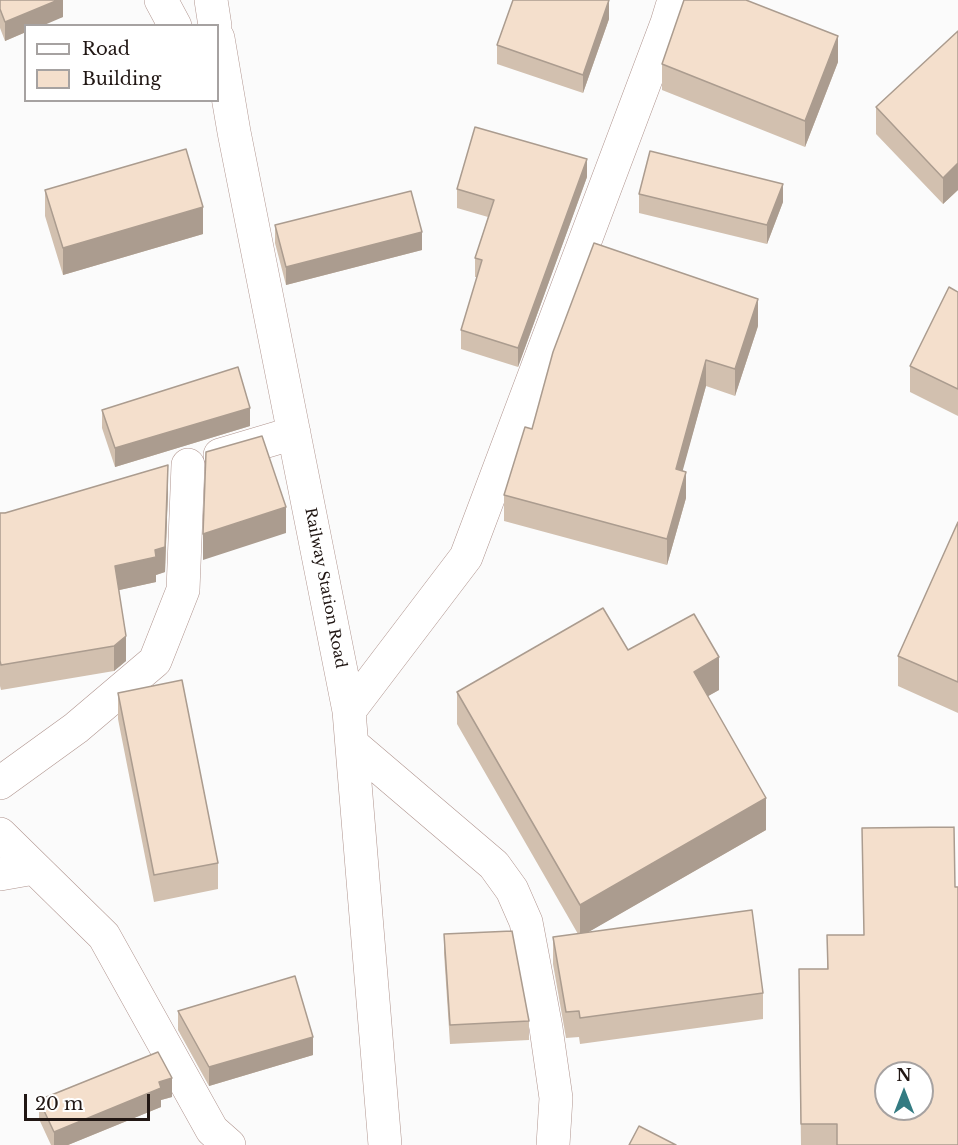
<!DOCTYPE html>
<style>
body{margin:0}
#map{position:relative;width:958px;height:1145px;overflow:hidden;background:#fbfbfb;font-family:"Libre Baskerville",serif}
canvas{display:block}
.legend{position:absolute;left:24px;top:24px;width:195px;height:78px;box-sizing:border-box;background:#fff;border:2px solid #a6a2a1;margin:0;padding:8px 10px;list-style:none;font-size:18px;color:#211714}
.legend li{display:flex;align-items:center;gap:12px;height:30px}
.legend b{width:30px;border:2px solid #a6a2a1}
.north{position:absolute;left:874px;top:1061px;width:60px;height:60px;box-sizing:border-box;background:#fff;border:2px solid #a6a2a1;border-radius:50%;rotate:0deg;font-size:16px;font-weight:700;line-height:24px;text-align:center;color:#211714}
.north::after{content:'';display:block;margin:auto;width:21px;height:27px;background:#337b82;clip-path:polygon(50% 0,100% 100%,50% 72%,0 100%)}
.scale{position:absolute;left:24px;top:1094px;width:126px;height:27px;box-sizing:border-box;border:3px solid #211714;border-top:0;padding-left:8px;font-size:18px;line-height:21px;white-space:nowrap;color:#211714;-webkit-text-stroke:4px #fff;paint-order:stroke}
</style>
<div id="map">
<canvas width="958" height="1145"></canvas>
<ul class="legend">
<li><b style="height:8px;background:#fff"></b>Road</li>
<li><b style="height:16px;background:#f4dfcc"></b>Building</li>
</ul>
<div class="north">N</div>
<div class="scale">20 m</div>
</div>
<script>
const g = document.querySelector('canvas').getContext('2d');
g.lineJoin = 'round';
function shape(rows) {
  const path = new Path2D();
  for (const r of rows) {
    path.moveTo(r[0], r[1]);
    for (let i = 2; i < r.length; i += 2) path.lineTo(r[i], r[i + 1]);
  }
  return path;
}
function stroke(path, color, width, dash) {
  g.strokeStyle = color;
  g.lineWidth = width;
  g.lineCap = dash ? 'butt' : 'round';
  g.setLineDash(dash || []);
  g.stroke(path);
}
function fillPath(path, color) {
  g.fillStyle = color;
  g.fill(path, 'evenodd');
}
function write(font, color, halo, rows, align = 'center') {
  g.font = font + ' "Libre Baskerville",serif';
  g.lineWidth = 4.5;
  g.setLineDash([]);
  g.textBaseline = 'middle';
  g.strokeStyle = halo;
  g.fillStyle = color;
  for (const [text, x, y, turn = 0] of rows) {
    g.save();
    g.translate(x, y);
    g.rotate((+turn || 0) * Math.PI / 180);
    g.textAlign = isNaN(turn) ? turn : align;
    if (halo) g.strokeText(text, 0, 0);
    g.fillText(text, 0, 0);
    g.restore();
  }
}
const minor = shape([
 [161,0,175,26],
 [211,0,215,26],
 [218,38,234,132,349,711,385,1145],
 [220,455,294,433],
 [349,711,466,557,667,23,674,0],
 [352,744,494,865,512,890,526,922,546,1028,556,1098,553,1145],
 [0,783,76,728,155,661,183,590,188,465],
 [0,834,104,936,212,1130,229,1145],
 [0,874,34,868]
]);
stroke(minor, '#b0958f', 34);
stroke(minor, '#fff', 33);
fillPath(shape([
 [0,0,63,0,63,17,26,26,26,32,5,41,0,28],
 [609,19,583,93,497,64,497,45],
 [958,31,958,190,943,204,876,134,876,107],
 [838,62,805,147,662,90,662,64],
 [587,177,518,367,461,349,461,330,477,277,475,277,475,258,488,217,457,208,457,189],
 [45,190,203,234,63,275,45,216],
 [639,194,783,202,767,244,639,213],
 [275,225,422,250,286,285,275,243],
 [958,292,958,416,910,392,910,366],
 [758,326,735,396,706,386,682,471,686,498,667,565,504,521,504,495,532,429],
 [102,410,250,426,115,467,102,428],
 [168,490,165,572,156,575,156,582,119,590,126,661,114,671,1,690,0,686,0,513],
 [958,522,958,713,898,686,898,656],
 [628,650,719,690,708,696,766,830,588,932,763,993,763,1019,580,1044,579,1037,566,1038,553,964,553,937,578,934,457,724,457,692],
 [118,693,218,863,218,889,154,902,118,719],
 [862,828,955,887,958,1145,801,1145,799,1002,827,969,827,935,864,935],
 [444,934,529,1021,529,1040,450,1044,444,953],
 [178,1011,313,1055,209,1086,178,1030],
 [172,1097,161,1100,161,1107,68,1145,51,1145,39,1119,39,1100]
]), '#d2c0af');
fillPath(shape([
 [58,0,63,0,63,17,42,26,26,26,26,32,5,41,5,22],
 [609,0,609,19,583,93,583,75],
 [838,36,838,62,805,147,805,121],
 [587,159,587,177,518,367,518,348],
 [958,163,958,190,943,204,943,178],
 [783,184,783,202,767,244,767,225],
 [203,207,203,234,63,275,63,248],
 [422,232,422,250,286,285,286,267],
 [758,299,758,326,735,396,735,369],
 [706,360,706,386,676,495,676,469],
 [250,408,250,426,115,467,115,448],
 [168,465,168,490,165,572,156,575,156,582,115,591,115,566],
 [686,472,686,498,667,565,667,539],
 [286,507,286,533,203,560,203,534],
 [126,636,126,661,114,671,114,646],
 [719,657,719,690,694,704,694,672],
 [766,798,766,830,580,937,580,905],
 [313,1037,313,1055,209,1086,209,1067],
 [172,1078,172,1097,161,1100,161,1107,68,1145,54,1145,54,1132,159,1082]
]), '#ab9c8f');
const building = shape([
 [0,0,58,0,5,22,0,9,0,0],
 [513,0,609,0,583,75,497,45,513,0],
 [684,0,746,0,838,36,805,121,662,64,684,0],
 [958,31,958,163,943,178,876,107,958,31],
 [475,127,587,159,518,348,461,330,482,260,475,258,494,200,457,189,475,127],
 [186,149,203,207,63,248,45,190,186,149],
 [650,151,783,184,767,225,639,194,650,151],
 [411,191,422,232,286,267,275,225,411,191],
 [594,243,758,299,735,369,706,360,676,469,686,472,667,539,504,495,525,427,532,429,553,352,594,243],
 [949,287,958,292,958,389,910,366,949,287],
 [238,367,250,408,115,448,102,410,238,367],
 [262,436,286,507,203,534,206,452,262,436],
 [168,465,165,547,155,550,156,557,115,566,126,636,114,646,1,665,0,661,0,513,5,513,168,465],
 [958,522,958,682,898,656,958,522],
 [603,608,628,650,694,614,719,657,694,672,766,798,580,905,457,692,603,608],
 [182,680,218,863,154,875,118,693,182,680],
 [954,827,955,887,958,887,958,1145,837,1145,837,1124,801,1124,799,969,828,969,827,935,864,935,862,828,954,827],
 [886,1073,922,1073,922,1109,886,1109,886,1073],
 [752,910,763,993,580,1018,579,1011,566,1012,553,937,752,910],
 [512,931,529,1021,450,1025,444,934,512,931],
 [295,976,313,1037,209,1067,178,1011,295,976],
 [158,1052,172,1078,159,1082,161,1088,54,1132,39,1100,158,1052],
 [639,1126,676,1145,629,1145,639,1126]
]);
fillPath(building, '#f4dfcc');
stroke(building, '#ab9c8f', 1.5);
write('15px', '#211714', '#fff', [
 ["Railway Station Road",325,588,79]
]);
</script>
